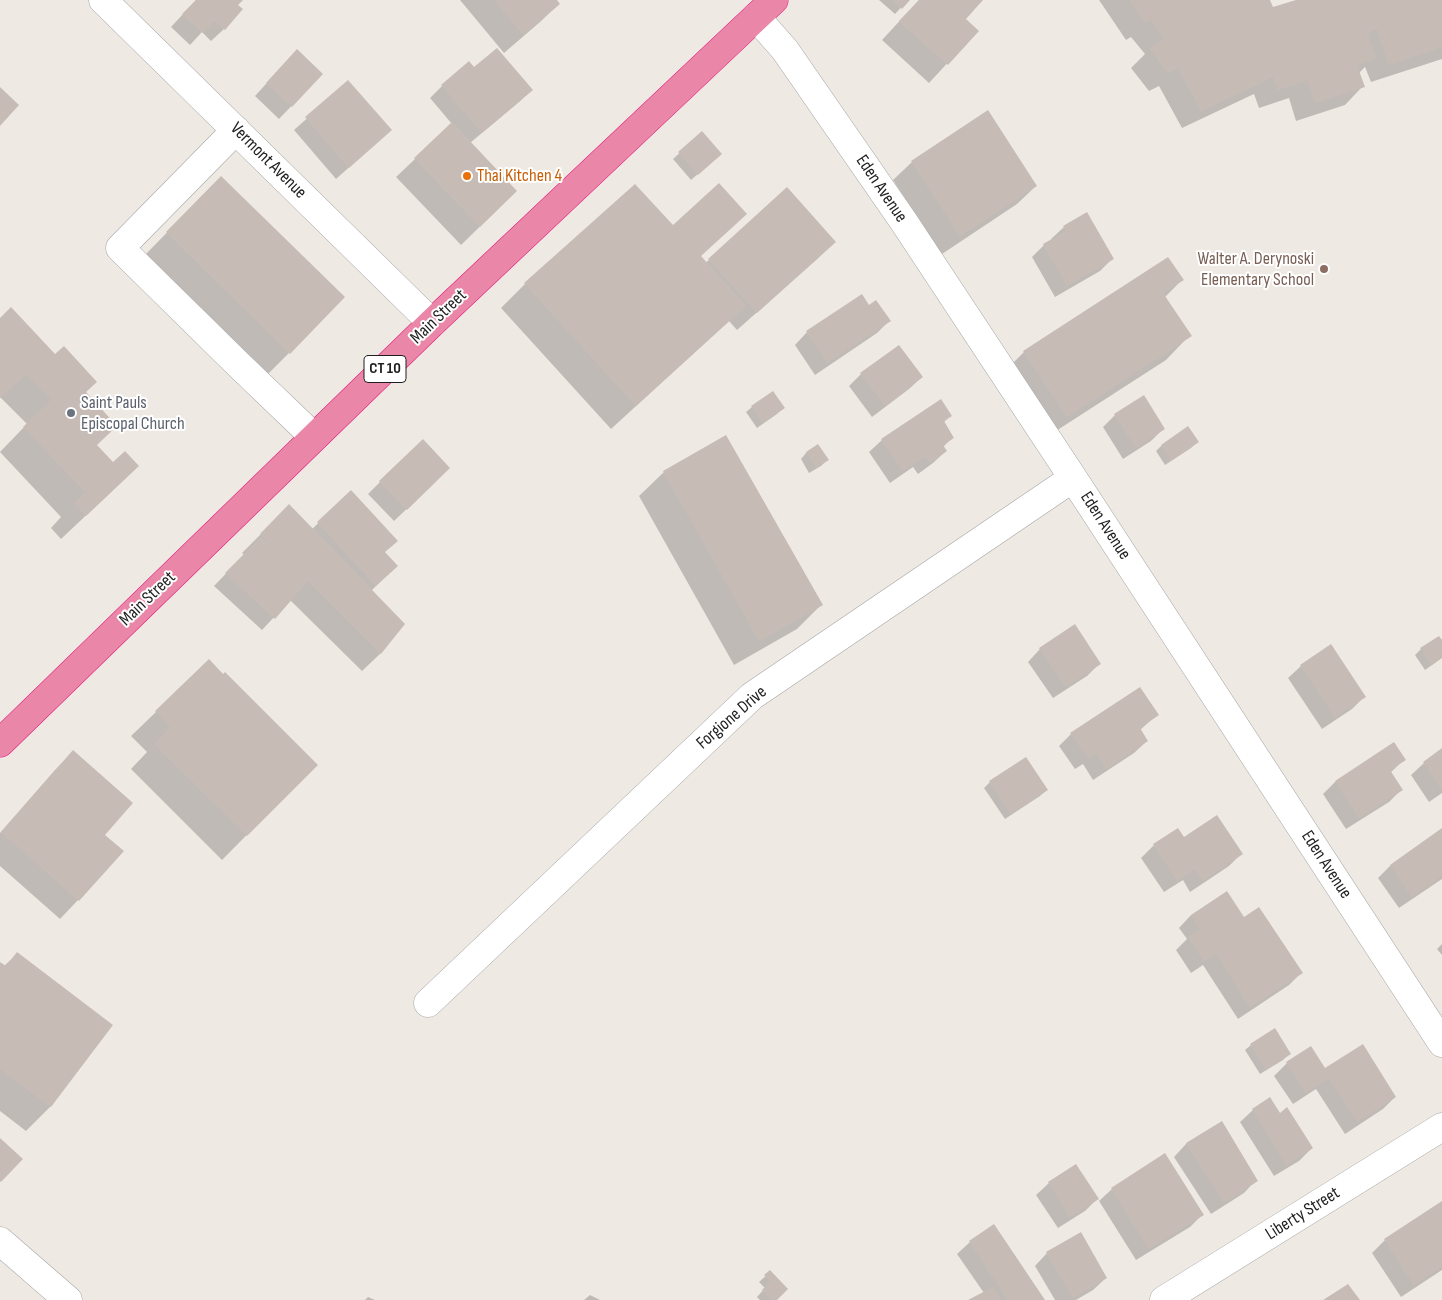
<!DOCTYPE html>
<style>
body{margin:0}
canvas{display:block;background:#efe9e3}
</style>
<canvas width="1442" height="1300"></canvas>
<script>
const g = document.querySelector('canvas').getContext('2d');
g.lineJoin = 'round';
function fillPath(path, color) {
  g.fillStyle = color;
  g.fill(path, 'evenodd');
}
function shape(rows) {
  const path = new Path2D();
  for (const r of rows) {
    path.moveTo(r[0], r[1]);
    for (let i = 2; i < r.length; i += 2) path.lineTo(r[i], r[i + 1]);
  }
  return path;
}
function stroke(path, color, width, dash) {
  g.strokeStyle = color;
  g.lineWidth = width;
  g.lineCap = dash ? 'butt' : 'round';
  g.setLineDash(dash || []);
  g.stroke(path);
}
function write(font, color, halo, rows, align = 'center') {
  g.font = font + ' "Sofia Sans Condensed",sans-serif';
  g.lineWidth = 4;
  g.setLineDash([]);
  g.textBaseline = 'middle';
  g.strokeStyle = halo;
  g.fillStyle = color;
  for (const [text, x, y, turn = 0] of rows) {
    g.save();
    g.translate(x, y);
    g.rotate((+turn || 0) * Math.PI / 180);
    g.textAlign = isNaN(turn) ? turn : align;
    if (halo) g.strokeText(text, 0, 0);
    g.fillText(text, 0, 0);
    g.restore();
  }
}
fillPath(shape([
 [196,0,241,0,237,5,224,29,211,41,202,32,190,45,171,27],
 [460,0,556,0,559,4,540,22,504,53],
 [879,0,908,0,895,14],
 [919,0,981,0,964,19,977,31,929,83,882,40],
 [1099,0,1269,0,1272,8,1300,0,1442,0,1442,59,1371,82,1365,67,1359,73,1363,86,1345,105,1296,121,1289,98,1259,108,1254,94,1182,128,1159,86,1149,91,1131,68,1145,54,1131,37,1126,40],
 [285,63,322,74,279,119,255,96],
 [474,69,531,90,519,102,470,143,497,210,461,245,396,177,452,124,430,98,442,86],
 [348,82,391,130,336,179,294,130],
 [702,133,714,160,691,180,673,159],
 [912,162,1036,186,1017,204,942,254,893,180],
 [197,202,289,353,265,377,143,257],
 [673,227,705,263,709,260,834,242,816,260,737,330,729,321,611,429,501,308,525,284],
 [1064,227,1112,259,1100,271,1055,297,1032,257,1044,245,1052,240,1051,239],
 [1182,280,1165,297,1190,335,1166,360,1042,440,1000,376,1024,352],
 [869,307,889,321,877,333,815,375,795,345,807,332],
 [0,319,85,392,96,445,113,490,61,539,51,528,61,517,0,452,27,424,0,397],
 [861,374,922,377,909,389,872,417,849,386],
 [752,407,783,408,777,414,757,428,746,412],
 [1115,415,1163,429,1151,441,1123,459,1103,427],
 [950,416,943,423,953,437,943,447,946,451,933,463,918,474,913,467,890,483,869,452,882,440],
 [1197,442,1191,448,1165,465,1156,451,1161,446],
 [818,445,827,460,821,466,809,473,801,459,806,453],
 [664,472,821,605,797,629,734,665,639,496],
 [436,481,394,521,368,494,380,482],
 [351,492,384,578,371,591,381,653,362,671,290,600,262,630,214,586,244,555,242,553,289,506,311,530],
 [1442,643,1442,658,1425,670,1415,655,1421,649],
 [1040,649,1100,663,1087,676,1053,698,1028,662],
 [209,661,316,765,222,860,131,769,147,752,131,736],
 [1301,666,1365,696,1352,709,1322,729,1288,678],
 [1157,715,1140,730,1147,741,1134,753,1093,780,1083,764,1075,769,1059,746,1071,734],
 [1442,750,1442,793,1429,802,1411,775,1424,763],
 [73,752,104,835,78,900,60,919,0,866,0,833,55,770],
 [1404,760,1390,773,1401,790,1389,802,1346,829,1323,794,1335,782],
 [990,782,1046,790,1040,796,1005,819,984,788],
 [1178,829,1184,839,1241,854,1229,866,1190,892,1183,880,1164,892,1141,858,1154,845],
 [1442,830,1442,879,1399,908,1378,878,1390,866],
 [1191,915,1244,919,1301,973,1289,985,1238,1019,1203,965,1191,973,1176,950,1187,939,1179,928],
 [1442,944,1442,955,1437,949],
 [17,954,111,1025,50,1107,26,1131,0,1111,0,963,4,966],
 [1251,1045,1289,1054,1283,1060,1260,1074,1245,1050],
 [1311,1048,1325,1070,1395,1097,1383,1109,1345,1134,1316,1089,1293,1104,1274,1076,1287,1063],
 [1253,1110,1280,1114,1312,1148,1299,1161,1274,1176,1240,1122],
 [1222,1122,1256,1180,1244,1193,1211,1214,1174,1157,1186,1144],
 [1049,1183,1097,1199,1085,1211,1058,1228,1036,1195],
 [1112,1189,1202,1215,1190,1227,1136,1260,1099,1201],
 [1442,1202,1442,1270,1401,1297,1372,1253,1385,1240],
 [970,1242,1044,1300,971,1300,984,1293,957,1254],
 [1047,1253,1106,1278,1093,1290,1076,1300,1055,1300,1035,1266],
 [770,1272,776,1300,760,1300,757,1297,765,1288,759,1282],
 [590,1295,600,1300,584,1300],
 [368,1297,375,1300,365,1300]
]), '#0003');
fillPath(shape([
 [196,0,243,0,238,5,243,9,225,30,214,21,203,33,182,14],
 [494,0,557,0,560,4,523,35],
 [892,0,910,0,902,9],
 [919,0,983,0,966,19,979,31,948,65,899,21],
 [1130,0,1270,0,1273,7,1296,0,1442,0,1442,47,1389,65,1377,29,1367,33,1376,58,1357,65,1365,87,1315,103,1307,80,1278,90,1273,77,1201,111,1178,68,1168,73,1149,48,1165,39,1150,19,1145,23],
 [497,48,533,90,482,133,441,85,469,61,474,67],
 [297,49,323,74,292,107,266,83],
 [348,80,392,130,349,168,305,117],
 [0,87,19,105,0,126],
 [988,110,1037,186,960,236,911,161],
 [452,122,517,191,480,227,414,158],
 [702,131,722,154,698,175,678,152],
 [221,176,345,297,290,354,166,232],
 [719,183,747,214,701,256,746,306,636,406,524,283,635,184,673,225],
 [787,187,836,242,757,313,708,259],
 [1087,212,1114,259,1067,286,1043,244,1066,231,1063,226],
 [1168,257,1184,280,1163,293,1192,336,1067,417,1023,351],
 [862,294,869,305,876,300,891,321,827,363,806,331],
 [11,307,55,354,64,346,97,382,86,392,117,426,97,445,113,462,125,451,139,466,86,516,74,503,85,492,23,427,51,400,26,374,0,398,0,318],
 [899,345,923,377,885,406,860,373],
 [773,391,785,408,763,423,751,406],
 [1144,395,1165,429,1136,448,1114,414],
 [941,399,952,416,944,421,954,438,943,445,947,451,930,463,926,456,903,471,881,439],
 [1188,426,1199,442,1171,461,1161,445],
 [726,435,823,605,759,641,663,471],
 [423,439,450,468,407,510,379,481],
 [818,444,829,460,816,468,806,452],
 [351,490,398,541,385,552,398,566,376,586,317,522],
 [289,504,405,624,381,654,308,581,275,619,225,573,261,537,287,560,260,534],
 [1075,624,1101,664,1066,687,1039,648],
 [1439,636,1442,640,1442,657,1432,665,1420,648],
 [1331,644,1366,697,1335,717,1300,665],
 [209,659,223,674,225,672,318,765,247,836,154,744,170,727,155,711],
 [1140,687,1159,715,1140,728,1148,741,1106,769,1096,753,1088,758,1070,733],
 [1394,742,1406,760,1390,770,1403,790,1359,818,1335,781],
 [1442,748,1442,790,1423,762],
 [73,750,133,803,105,835,124,851,79,901,1,832],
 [1026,757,1048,790,1011,814,989,781],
 [1217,815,1243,854,1203,881,1195,869,1177,881,1153,844,1178,828,1184,837],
 [1442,828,1442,876,1412,897,1390,865],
 [1227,891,1244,917,1259,907,1303,973,1250,1007,1216,954,1204,961,1188,937,1200,929,1191,915],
 [17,952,113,1025,51,1107,0,1069,0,962,6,966],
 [1275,1028,1291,1054,1266,1070,1250,1044],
 [1363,1044,1396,1097,1357,1122,1329,1078,1306,1093,1286,1062,1311,1046,1325,1068],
 [1270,1097,1280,1113,1287,1107,1313,1148,1286,1165,1252,1109],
 [1222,1121,1258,1181,1224,1203,1186,1143],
 [0,1138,23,1159,1,1182,0,1181],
 [1165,1153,1204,1215,1149,1249,1111,1188],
 [1076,1164,1099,1199,1070,1217,1048,1182],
 [1442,1201,1442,1267,1414,1285,1384,1239],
 [994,1224,1045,1300,1008,1300,969,1241],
 [1081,1232,1107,1278,1073,1298,1046,1252],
 [770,1270,788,1289,777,1300,771,1300,762,1290,770,1281,764,1275],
 [1348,1284,1360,1300,1323,1300],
 [993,1287,1001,1300,968,1300]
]), '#c7bbb6');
const minor = shape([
 [103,0,432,323],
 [756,17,785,50,904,222,1073,478,1442,1043],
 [236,130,120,248,239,365,314,437],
 [428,1003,752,696,1073,478],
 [0,1241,68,1300],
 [1164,1300,1442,1127]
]);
const highway = shape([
 [0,743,432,323,774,0]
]);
stroke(minor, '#a5a5a5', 29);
stroke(highway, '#e11c7d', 29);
stroke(minor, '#fff', 28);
stroke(highway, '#ea87a8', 28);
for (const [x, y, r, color] of [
 [467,176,5,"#e8710a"],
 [1324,269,5,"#8d6e63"],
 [71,413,5,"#6b7280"]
]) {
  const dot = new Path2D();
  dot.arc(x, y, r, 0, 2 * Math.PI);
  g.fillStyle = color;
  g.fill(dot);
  stroke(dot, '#fff', 2);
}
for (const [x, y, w] of [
 [385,369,42]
]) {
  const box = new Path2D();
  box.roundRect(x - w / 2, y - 13.5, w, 27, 4);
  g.fillStyle = '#fff';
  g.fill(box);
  stroke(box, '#1e1e1e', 1);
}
write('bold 16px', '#1e1e1e', null, [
 ["CT 10",385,369]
]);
write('18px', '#1e1e1e', '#fff', [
 ["Vermont Avenue",268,161,45],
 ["Eden Avenue",881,189,56],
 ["Main Street",439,317,-44],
 ["Eden Avenue",1105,526,57],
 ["Main Street",148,599,-44],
 ["Forgione Drive",732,718,-41],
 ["Eden Avenue",1326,865,57],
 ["Liberty Street",1303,1214,-32]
]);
write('18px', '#c56008', '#fff', [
 ["Thai Kitchen 4",477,176]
], 'left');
write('18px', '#785e54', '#fff', [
 ["Walter A. Derynoski",1314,259],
 ["Elementary School",1314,280]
], 'right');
write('18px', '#5b616d', '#fff', [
 ["Saint Pauls",81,403],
 ["Episcopal Church",81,424]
], 'left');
</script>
